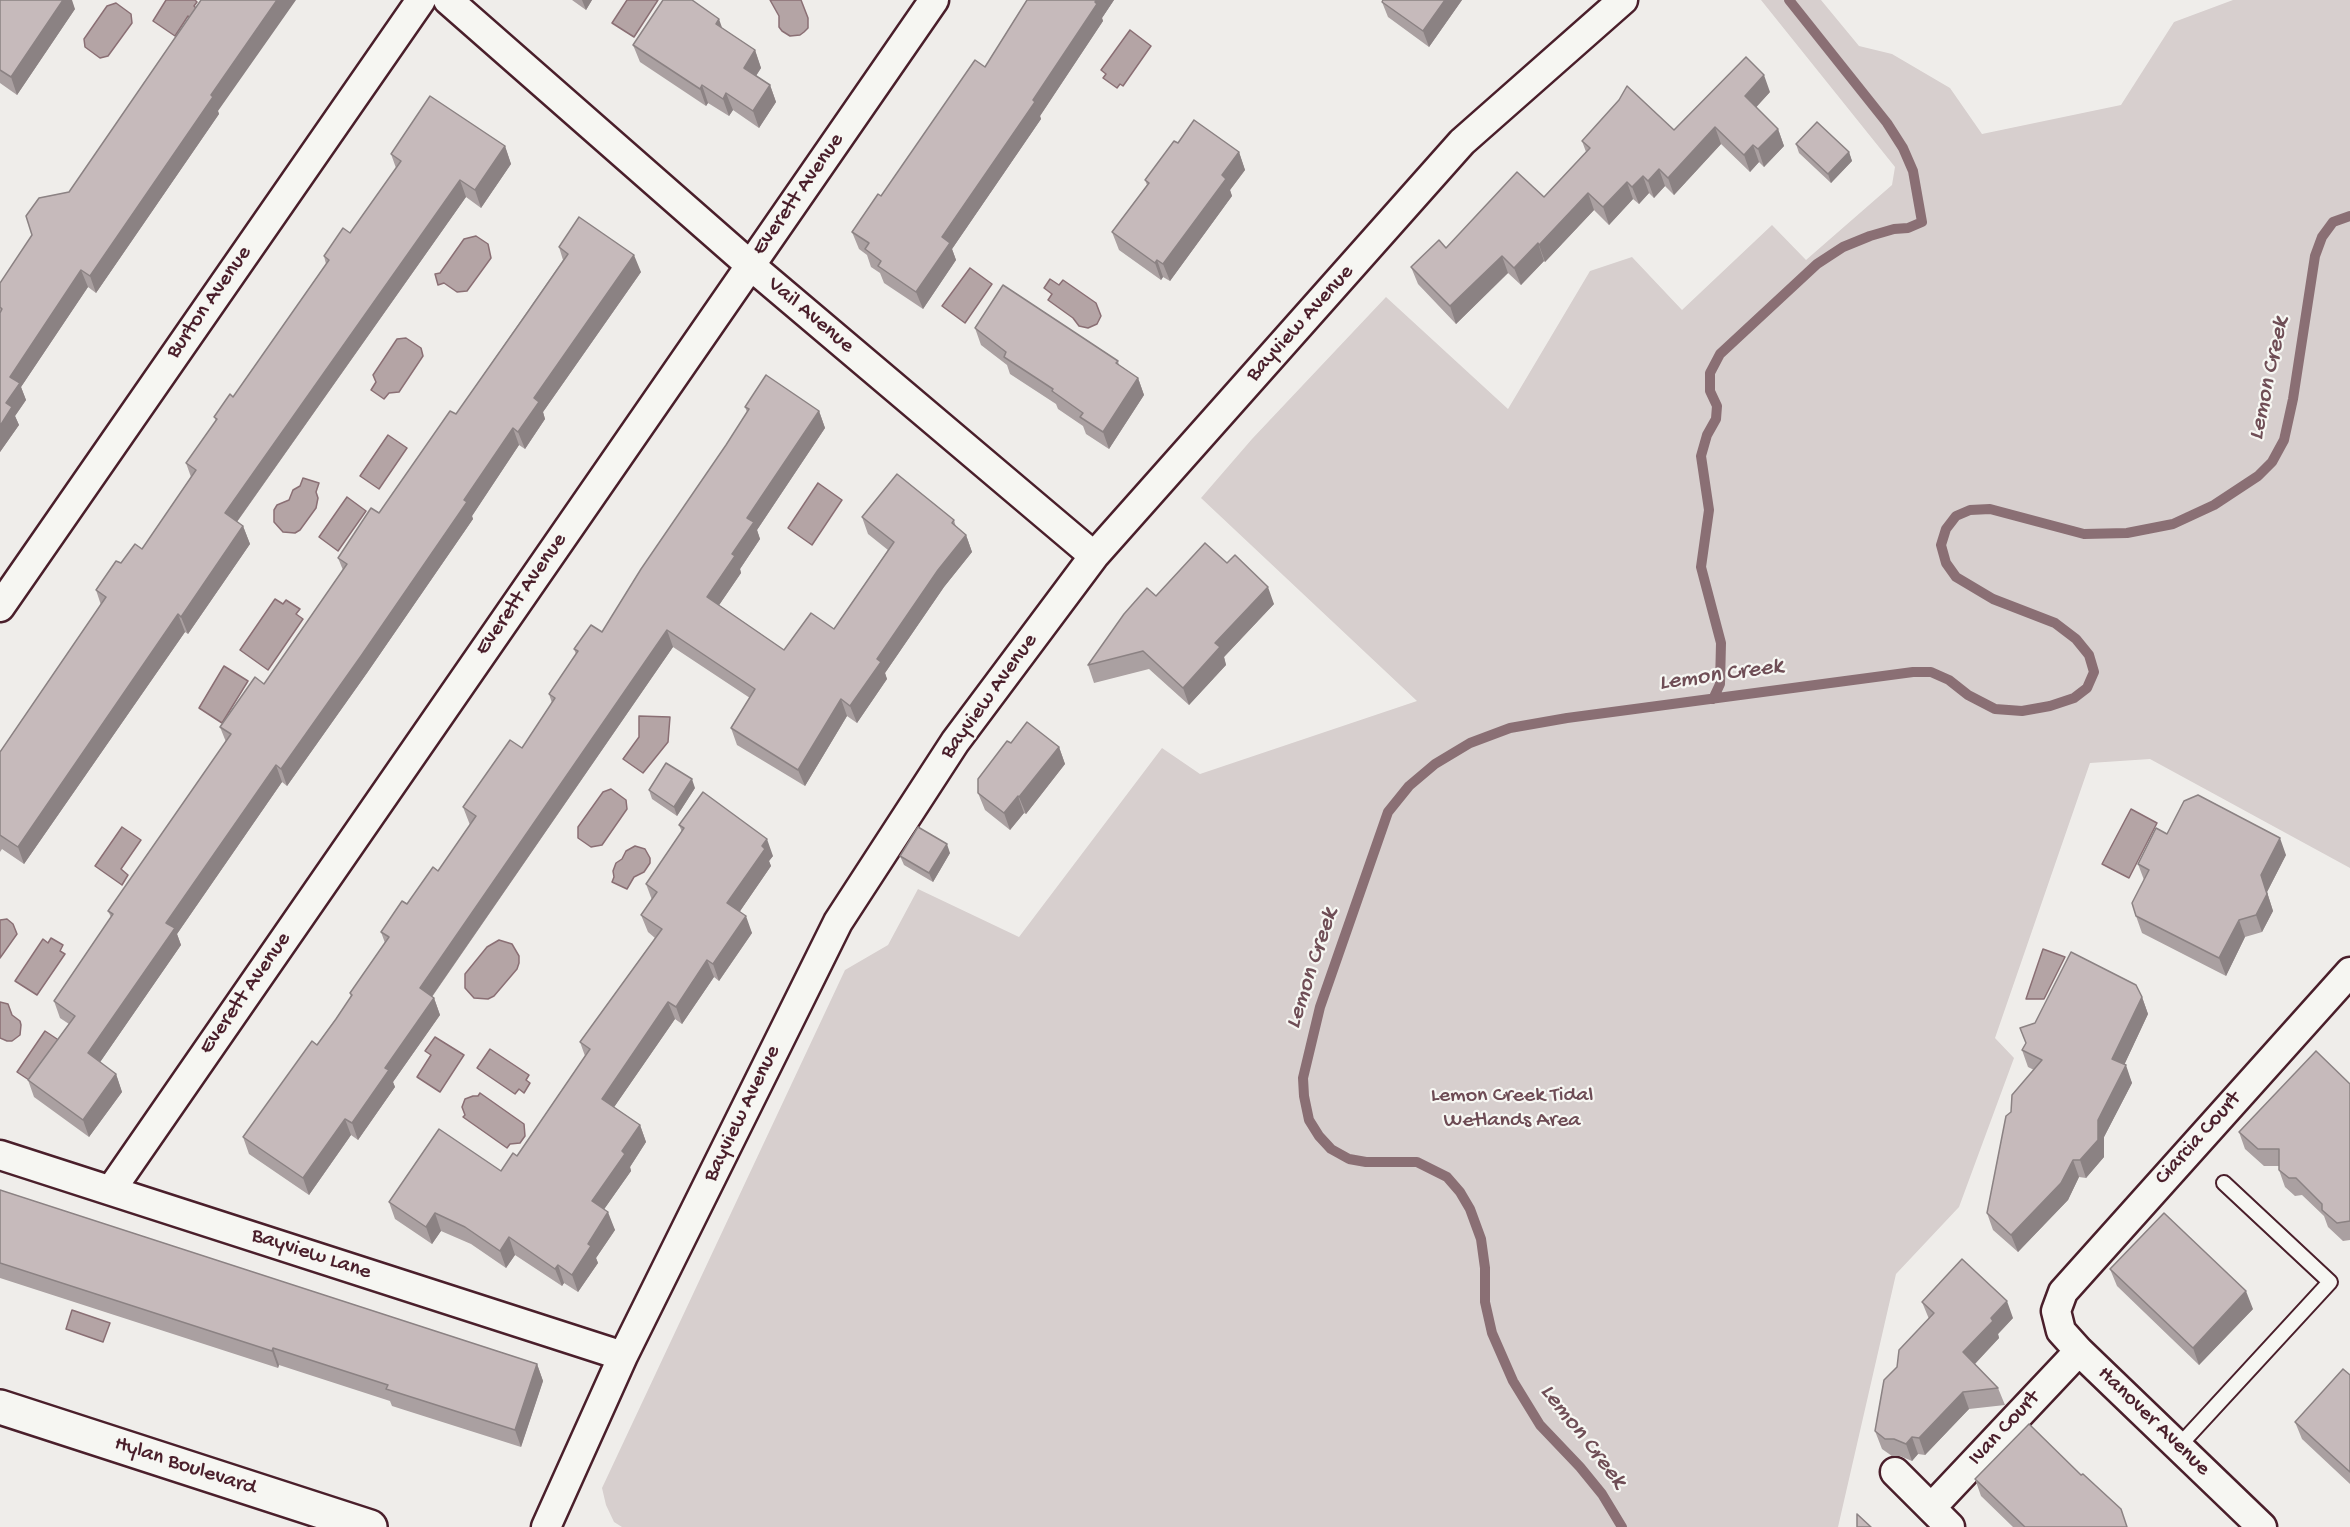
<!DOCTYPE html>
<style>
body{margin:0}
canvas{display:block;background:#efedea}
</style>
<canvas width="2350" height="1527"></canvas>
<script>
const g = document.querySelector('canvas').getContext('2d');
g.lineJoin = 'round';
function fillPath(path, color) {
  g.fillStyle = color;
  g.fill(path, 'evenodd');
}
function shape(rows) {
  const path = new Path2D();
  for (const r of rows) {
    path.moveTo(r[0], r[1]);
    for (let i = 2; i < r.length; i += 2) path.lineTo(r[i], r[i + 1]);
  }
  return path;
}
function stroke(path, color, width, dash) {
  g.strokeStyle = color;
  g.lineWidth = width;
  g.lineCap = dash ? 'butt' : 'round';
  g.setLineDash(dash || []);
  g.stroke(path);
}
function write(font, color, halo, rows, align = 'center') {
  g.font = font + ' "Gochi Hand",sans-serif';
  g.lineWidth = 4.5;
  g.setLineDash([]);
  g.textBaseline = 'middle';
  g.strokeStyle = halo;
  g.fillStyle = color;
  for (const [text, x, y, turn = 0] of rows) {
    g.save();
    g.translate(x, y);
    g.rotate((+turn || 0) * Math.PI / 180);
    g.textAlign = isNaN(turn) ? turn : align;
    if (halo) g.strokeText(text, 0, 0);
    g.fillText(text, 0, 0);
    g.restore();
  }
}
fillPath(shape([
 [1761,0,1821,0,1859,46,1892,54,1950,88,1982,134,2121,105,2174,22,2233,0,2350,0,2350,868,2150,759,2090,763,1995,1038,2014,1058,1959,1207,1896,1274,1838,1527,622,1527,614,1522,606,1505,602,1488,845,970,888,945,918,889,1019,937,1162,748,1200,774,1417,701,1201,498,1252,439,1386,297,1508,409,1590,271,1632,257,1682,310,1772,225,1806,260,1892,185,1895,167]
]), '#d7cfce');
const water = shape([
 [166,0,195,0,197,2,194,6,199,11,193,20,188,16,175,36,153,21,166,0],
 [627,0,658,0,634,37,612,23,627,0],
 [770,0,801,0,808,18,808,28,804,32,800,35,790,36,782,31,779,27,779,16,770,0],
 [116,3,131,14,132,23,108,56,100,58,85,47,84,39,107,6,116,3],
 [1130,30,1151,46,1123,86,1120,84,1117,88,1103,78,1106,74,1101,70,1130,30],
 [476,236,488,244,491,258,467,291,457,292,444,283,438,285,435,274,440,273,464,239,476,236],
 [970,268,992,284,965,323,942,306,970,268],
 [1050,279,1059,285,1063,280,1096,303,1101,316,1097,324,1088,328,1079,326,1073,318,1048,300,1052,294,1044,288,1050,279],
 [406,338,421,348,423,356,399,392,389,393,384,399,371,390,376,382,373,375,397,339,406,338],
 [388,435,407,448,379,489,360,476,388,435],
 [303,478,319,483,316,492,318,498,316,508,300,530,295,533,283,532,274,522,274,510,277,505,289,500,293,490,300,486,303,478],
 [818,483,842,500,812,545,788,528,818,483],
 [347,497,366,511,338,551,319,537,347,497],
 [275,599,283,604,286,600,300,609,296,614,303,619,268,670,240,650,275,599],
 [224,666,248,681,222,723,199,708,224,666],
 [639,716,670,717,668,742,643,773,623,759,639,737,639,716],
 [611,789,626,800,627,809,602,845,591,847,578,838,578,827,603,792,611,789],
 [2131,809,2157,823,2129,878,2102,864,2131,809],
 [122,827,141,840,121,869,128,875,122,885,95,866,122,827],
 [635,846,645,849,650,858,650,863,644,872,634,877,627,889,612,882,614,877,613,871,616,863,622,859,626,851,635,846],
 [7,919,13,924,17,934,0,958,0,920,7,919],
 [51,938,63,945,60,951,65,954,37,995,15,981,43,939,48,943,51,938],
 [499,940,512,944,519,956,519,963,517,969,494,996,488,999,474,998,465,988,465,974,487,947,499,940],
 [2043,949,2065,957,2044,999,2026,999,2043,949],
 [0,1002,8,1004,12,1015,20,1021,21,1025,20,1035,12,1041,7,1041,0,1038,0,1002],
 [45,1031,63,1043,35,1084,17,1072,45,1031],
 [435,1037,464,1055,440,1092,417,1077,431,1055,425,1051,435,1037],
 [490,1049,529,1075,526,1080,530,1083,524,1093,519,1089,515,1094,477,1068,490,1049],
 [480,1093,524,1124,525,1136,520,1143,510,1144,507,1148,463,1117,465,1115,462,1107,465,1099,473,1096,478,1096,480,1093],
 [72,1310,110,1323,103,1342,66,1329,72,1310]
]);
fillPath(water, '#b4a4a5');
stroke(water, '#8a6f74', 1.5);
stroke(shape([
 [1713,699,1720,684,1721,643,1701,567,1709,510,1701,456,1707,435,1716,419,1717,406,1710,391,1710,373,1720,354,1817,264,1843,247,1870,236,1894,229,1908,228,1922,222,1913,171,1903,148,1887,123,1789,0],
 [1622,1527,1602,1494,1580,1467,1540,1425,1513,1381,1492,1333,1485,1302,1485,1268,1481,1239,1470,1209,1460,1192,1447,1177,1417,1162,1366,1162,1349,1159,1331,1149,1319,1136,1309,1120,1304,1096,1303,1078,1320,1007,1388,812,1409,786,1435,764,1470,743,1510,728,1567,718,1913,672,1931,672,1949,680,1968,695,1995,709,2022,711,2050,706,2074,698,2087,688,2094,672,2089,655,2076,639,2055,623,1993,599,1956,577,1946,563,1941,545,1946,529,1956,516,1970,510,1990,509,2084,534,2127,533,2173,524,2214,505,2258,476,2272,462,2284,440,2293,399,2315,256,2322,237,2333,222,2350,216]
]), '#8a6f74', 10);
const service = shape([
 [2178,1447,2330,1282,2224,1183]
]);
const minor = shape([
 [448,0,750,265,1094,556],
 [0,607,421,0],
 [0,1155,623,1356],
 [111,1190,934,0],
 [1895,1472,1950,1527],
 [1931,1508,2079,1351],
 [546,1527,623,1356,838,922,955,742,1094,556,1462,142,1623,0],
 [2262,1527,2079,1351,2061,1331,2056,1311,2063,1292,2350,972]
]);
const primary = shape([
 [0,1407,370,1527]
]);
stroke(service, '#4a1f2b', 18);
stroke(minor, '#4a1f2b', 33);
stroke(primary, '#4a1f2b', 38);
stroke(service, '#f6f6f2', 14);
stroke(minor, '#f6f6f2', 28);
stroke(primary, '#f6f6f2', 33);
fillPath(shape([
 [0,0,75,9,17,95,0,83],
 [572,0,592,0,586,10],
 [1027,0,1114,0,1102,18,1103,21,1040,116,1041,119,952,249,956,260,923,309,884,283,880,273,871,267,867,255,859,249,852,232,985,67],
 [1383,0,1462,0,1429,47,1388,17,1382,2],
 [722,28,755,50,761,68,756,76,770,85,776,102,759,128,733,110,729,116,708,103,706,106,640,62,633,45],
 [1770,92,1756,107,1778,129,1784,146,1764,167,1759,162,1750,172,1721,144,1674,195,1665,186,1654,198,1649,193,1639,204,1633,199,1609,225,1594,210,1545,262,1544,261,1521,285,1508,273,1456,324,1418,284,1411,267,1544,197,1586,152,1582,141,1674,130],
 [218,111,219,114,96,293,88,287,21,387,26,400,15,416,19,425,0,452,0,283,69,192],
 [1178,143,1239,152,1245,170,1230,190,1232,196,1170,281,1163,277,1161,280,1119,250,1112,232,1147,185,1145,180],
 [1796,144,1849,152,1852,161,1831,183,1799,153],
 [505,146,511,164,481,208,466,197,237,522,243,526,250,544,188,634,185,632,24,864,2,849,0,852,0,752,101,605,96,590,121,563,142,549,191,477,186,463,216,421,214,417,233,397,326,264,324,256,350,233,396,168,391,154],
 [559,247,641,272,543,412,545,419,525,449,519,445,472,516,473,519,367,673,287,786,282,782,177,934,181,945,100,1062,116,1074,122,1092,89,1137,34,1097,28,1080,69,1024,60,1018,54,1001,111,917,108,911,226,742,220,727,264,684,343,570,338,558,379,513,456,414,563,260],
 [975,328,1118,361,1119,365,1138,378,1144,395,1109,449,1086,434,1083,426,1058,409,1056,404,1010,374,1007,365,981,345],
 [745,407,819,411,825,428,757,530,760,539,740,569,741,573,719,605,784,650,834,629,888,550,868,534,862,517,954,520,956,527,966,535,972,552,944,587,885,673,887,679,857,723,847,716,805,786,737,745,731,728,750,698,673,647,432,997,434,998,440,1015,393,1082,395,1087,358,1140,351,1135,309,1195,249,1154,243,1137,317,1045,351,997,350,993,385,943,381,932,438,871,470,825,463,807,522,748,552,703,549,694,576,654,574,649,602,632,726,445,747,412],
 [1227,563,1274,604,1224,657,1226,665,1189,705,1149,669,1094,683,1088,665,1156,596],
 [1011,743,1059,747,1065,764,1026,814,1024,813,1010,830,985,810,978,793],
 [695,788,677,816,652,799,649,790],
 [679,825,773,856,769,861,771,866,740,911,752,933,719,981,714,977,682,1024,675,1019,614,1107,640,1125,646,1142,630,1167,631,1171,604,1209,615,1230,596,1258,598,1263,578,1292,564,1283,562,1286,515,1255,506,1268,471,1244,441,1231,432,1244,395,1219,389,1202,501,1171,517,1156,585,1056,580,1042,655,938,648,932,641,915,652,900,646,884,682,832],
 [2167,834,2286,855,2267,892,2273,911,2262,932,2245,937,2226,976,2142,933,2136,916,2144,880,2138,864],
 [950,853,933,882,904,865,900,856],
 [2142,997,2148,1014,2124,1065,2132,1083,2104,1137,2104,1157,2086,1178,2079,1177,2068,1200,2018,1252,1993,1230,1987,1213,2011,1112,2034,1070,2028,1067,2022,1050],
 [2350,1084,2350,1240,2343,1241,2328,1227,2324,1216,2302,1195,2295,1196,2285,1187,2279,1170,2279,1166,2264,1166,2245,1149,2239,1132],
 [0,1190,537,1364,543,1381,521,1447,392,1406,390,1401,279,1365,278,1368,0,1278],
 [2110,1269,2253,1309,2199,1365,2117,1286],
 [1922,1302,2013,1318,1998,1334,1999,1338,1975,1364,1998,1388,2005,1405,1969,1409,1925,1455,1918,1454,1912,1461,1900,1456,1892,1456,1882,1449,1875,1431,1897,1367,1929,1319],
 [2350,1375,2350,1484,2302,1439,2295,1422],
 [1975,1479,2127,1527,2013,1527,1981,1496]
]), '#aaa0a1');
fillPath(shape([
 [63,0,72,0,75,9,17,95,11,77],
 [277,0,296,0,218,111,219,114,96,293,90,276,211,95],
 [582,0,592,0,586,10],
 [1096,0,1114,0,1102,18,1103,21,1040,116,1041,119,952,249,956,260,923,309,916,292,942,237],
 [1445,0,1462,0,1429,47,1423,31],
 [719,19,725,36,716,24],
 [755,50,761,68,750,85,744,68],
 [1764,75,1770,92,1751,113,1745,96],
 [702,85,708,103,706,106,700,89],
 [770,85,776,102,759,128,753,111],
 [726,93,733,110,729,116,723,99],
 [1715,127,1721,144,1674,195,1668,178],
 [1778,129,1784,146,1764,167,1758,149],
 [1753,145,1759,162,1750,172,1744,155],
 [505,146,511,164,481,208,475,190],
 [1239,152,1245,170,1230,190,1232,196,1170,281,1163,264,1222,175],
 [1849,152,1852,161,1831,183,1828,174],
 [1659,169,1665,186,1654,198,1648,181],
 [1643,176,1649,193,1639,204,1632,187],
 [460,180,466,197,231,530,225,513],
 [1627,182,1633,199,1609,225,1603,207],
 [1588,193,1594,210,1545,262,1539,245],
 [1538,243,1544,261,1521,285,1514,268],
 [634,255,641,272,543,412,545,419,525,449,518,432,534,398],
 [1502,256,1508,273,1456,324,1450,306],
 [1157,260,1163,277,1161,280,1155,263],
 [81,270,88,287,21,387,26,400,15,416,19,425,0,452,0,426,6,403,10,377],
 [1138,378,1144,395,1109,449,1103,432],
 [819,411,825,428,757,530,760,539,740,569,741,573,713,614,707,597,732,554,747,518],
 [513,428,519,445,472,516,473,519,367,673,287,786,281,769],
 [243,526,250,544,188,634,181,617],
 [966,535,972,552,944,587,885,673,887,679,857,723,850,706,877,659,938,570],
 [1268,587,1274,604,1224,657,1226,665,1189,705,1183,688,1215,643],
 [178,614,185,632,24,864,18,847],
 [667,630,673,647,426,1005,420,988],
 [841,699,847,716,805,786,798,770],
 [1059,747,1065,764,1026,814,1019,797],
 [276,765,282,782,177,934,181,945,94,1071,88,1053,166,923],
 [692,779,695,788,677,816,674,807],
 [1018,796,1024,813,1010,830,1004,813],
 [2280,838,2286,855,2267,892,2273,911,2262,932,2256,915,2261,875],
 [767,839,773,856,769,861,771,866,734,920,727,903,762,846],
 [947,844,950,853,933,882,929,873],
 [746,916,752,933,719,981,713,964],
 [2239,920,2245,937,2226,976,2219,958],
 [707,960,714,977,682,1024,676,1007],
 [2142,997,2148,1014,2119,1076,2112,1059],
 [434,998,440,1015,393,1082,395,1087,358,1140,352,1123,385,1068],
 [668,1002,675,1019,608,1116,602,1099],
 [2126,1065,2132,1083,2104,1137,2104,1157,2086,1178,2080,1160,2098,1120],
 [116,1074,122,1092,89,1137,83,1120],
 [345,1119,351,1135,309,1195,303,1178],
 [640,1125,646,1142,630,1167,631,1171,598,1218,592,1201,622,1151],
 [2073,1160,2079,1177,2068,1200,2018,1252,2011,1235],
 [608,1212,615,1230,596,1258,598,1263,578,1292,572,1275,588,1244],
 [435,1213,441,1231,432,1244,426,1227],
 [509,1237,515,1255,506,1268,500,1251],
 [558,1265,564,1283,562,1286,555,1269],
 [2246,1291,2253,1309,2199,1365,2193,1348],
 [2007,1301,2013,1318,1998,1334,1999,1338,1970,1369,1963,1352,1991,1318],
 [273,1348,279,1365,278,1368,272,1351],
 [537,1364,543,1381,521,1447,515,1430],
 [1963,1392,1969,1409,1925,1455,1919,1438],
 [1912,1437,1918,1454,1912,1461,1906,1444]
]), '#8b8283');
const building = shape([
 [0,0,63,0,11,77,0,70,0,0],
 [201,0,277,0,211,95,213,97,90,276,81,270,10,377,20,383,6,403,12,407,0,426,0,313,2,309,0,307,0,283,32,235,26,216,39,198,69,192,201,0],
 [663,0,692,0,719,19,716,24,755,50,744,68,770,85,753,111,726,93,723,99,702,85,700,89,633,45,663,0],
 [1027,0,1096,0,1095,2,1097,4,1033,100,1035,102,942,237,950,243,916,292,878,266,881,261,865,249,869,243,852,232,878,194,881,196,975,60,985,67,1027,0],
 [1383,0,1445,0,1423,31,1382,2,1383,0],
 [1746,57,1764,75,1745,96,1778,129,1758,149,1753,145,1744,155,1715,127,1668,178,1659,169,1648,181,1643,176,1632,187,1627,182,1603,207,1588,193,1539,245,1538,243,1514,268,1502,256,1450,306,1411,267,1439,240,1446,248,1517,172,1544,197,1590,148,1582,141,1619,100,1627,86,1674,130,1746,57],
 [430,96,505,146,475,190,460,180,225,513,243,526,181,617,178,614,18,847,0,835,0,752,106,597,96,590,116,561,121,563,135,544,142,549,196,470,186,463,217,419,214,417,230,394,233,397,329,260,324,256,343,228,350,233,401,161,391,154,430,96],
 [1194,120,1239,152,1222,175,1226,179,1163,264,1157,260,1155,263,1112,232,1149,183,1145,180,1174,141,1178,143,1194,120],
 [1817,122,1849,152,1828,174,1796,144,1817,122],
 [579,217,634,255,534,398,539,402,518,432,513,428,464,500,467,502,361,656,281,769,276,765,166,923,175,928,88,1053,116,1074,83,1120,28,1080,75,1016,54,1001,113,914,108,911,231,734,220,727,255,677,264,684,347,564,338,558,371,508,379,513,450,411,456,414,527,313,568,254,559,247,579,217],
 [1003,285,1118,361,1116,363,1138,378,1103,432,1080,417,1083,413,1052,391,1053,389,1004,357,1006,352,975,328,1003,285],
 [766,375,819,411,747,518,754,522,732,554,735,556,707,597,784,650,811,613,834,629,894,542,862,517,897,474,954,520,952,523,966,535,938,570,877,659,881,662,850,706,841,699,798,770,731,728,755,689,667,630,420,988,434,998,385,1068,389,1070,352,1123,345,1119,303,1178,243,1137,312,1041,317,1045,336,1019,352,995,350,993,389,937,381,932,402,901,407,904,433,867,438,871,476,816,463,807,510,740,522,748,555,698,549,694,578,651,574,649,591,625,602,632,641,569,726,445,749,409,745,407,766,375],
 [1205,543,1227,563,1235,555,1268,587,1215,643,1220,647,1183,688,1143,651,1088,665,1124,614,1147,588,1156,596,1205,543],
 [1027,722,1059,747,1019,797,1018,796,1004,813,978,793,978,779,1007,741,1011,743,1027,722],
 [666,763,692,779,674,807,649,790,666,763],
 [703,792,767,839,762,846,765,849,727,903,746,916,713,964,707,960,676,1007,668,1002,602,1099,640,1125,622,1151,625,1154,592,1201,608,1212,588,1244,591,1246,572,1275,558,1265,555,1269,509,1237,500,1251,465,1227,435,1213,426,1227,389,1202,439,1129,501,1171,513,1153,517,1156,590,1049,580,1042,662,929,641,915,657,892,646,884,684,828,679,825,703,792],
 [2198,795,2280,838,2261,875,2267,894,2256,915,2239,920,2219,958,2136,916,2132,903,2149,870,2138,864,2156,828,2167,834,2184,801,2198,795],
 [918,827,947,844,929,873,900,856,918,827],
 [2071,952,2136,985,2142,997,2112,1059,2126,1065,2098,1120,2098,1140,2080,1160,2073,1160,2061,1183,2011,1235,1987,1213,2006,1116,2011,1112,2012,1095,2042,1060,2022,1050,2026,1043,2020,1028,2035,1023,2071,952],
 [2316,1051,2350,1084,2350,1221,2337,1223,2322,1210,2322,1204,2296,1178,2289,1178,2279,1170,2279,1149,2258,1149,2239,1132,2316,1051],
 [0,1190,537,1364,515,1430,386,1389,388,1385,273,1348,272,1351,0,1263,0,1190],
 [2164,1213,2246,1291,2193,1348,2110,1269,2164,1213],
 [1962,1259,2007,1301,1991,1318,1993,1321,1963,1352,1998,1388,1963,1392,1919,1438,1912,1437,1906,1444,1894,1439,1885,1439,1875,1431,1884,1380,1897,1367,1899,1350,1934,1313,1922,1302,1962,1259],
 [2343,1369,2350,1375,2350,1472,2295,1422,2343,1369],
 [2029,1424,2081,1475,2083,1474,2121,1509,2127,1527,2025,1527,1975,1479,2029,1424],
 [1857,1514,1871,1527,1857,1527,1857,1514]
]);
fillPath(building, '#c6babb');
stroke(building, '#8b8283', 1.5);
write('22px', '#4a1f2b', '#f6f6f2', [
 ["Everett Avenue",799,195,-55],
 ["Burton Avenue",210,303,-55],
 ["Vail Avenue",810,316,40],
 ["Bayview Avenue",1301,324,-48],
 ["Everett Avenue",522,595,-55],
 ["Bayview Avenue",990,697,-54],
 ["Everett Avenue",246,994,-55],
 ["Bayview Avenue",743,1114,-64],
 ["Ciarcia Court",2199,1139,-48],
 ["Bayview Lane",311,1255,18],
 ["Hanover Avenue",2153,1422,44],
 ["Ivan Court",2005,1429,-47],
 ["Hylan Boulevard",185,1467,18]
]);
write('22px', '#6d4b54', '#f6f6f2', [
 ["Lemon Creek Tidal",1512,1097],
 ["Wetlands Area",1512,1122]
]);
write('italic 24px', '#6f4e56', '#f6f6f2', [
 ["Lemon Creek",2270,379,-78],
 ["Lemon Creek",1721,676,-8],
 ["Lemon Creek",1313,969,-72],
 ["Lemon Creek",1582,1437,52]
]);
</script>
